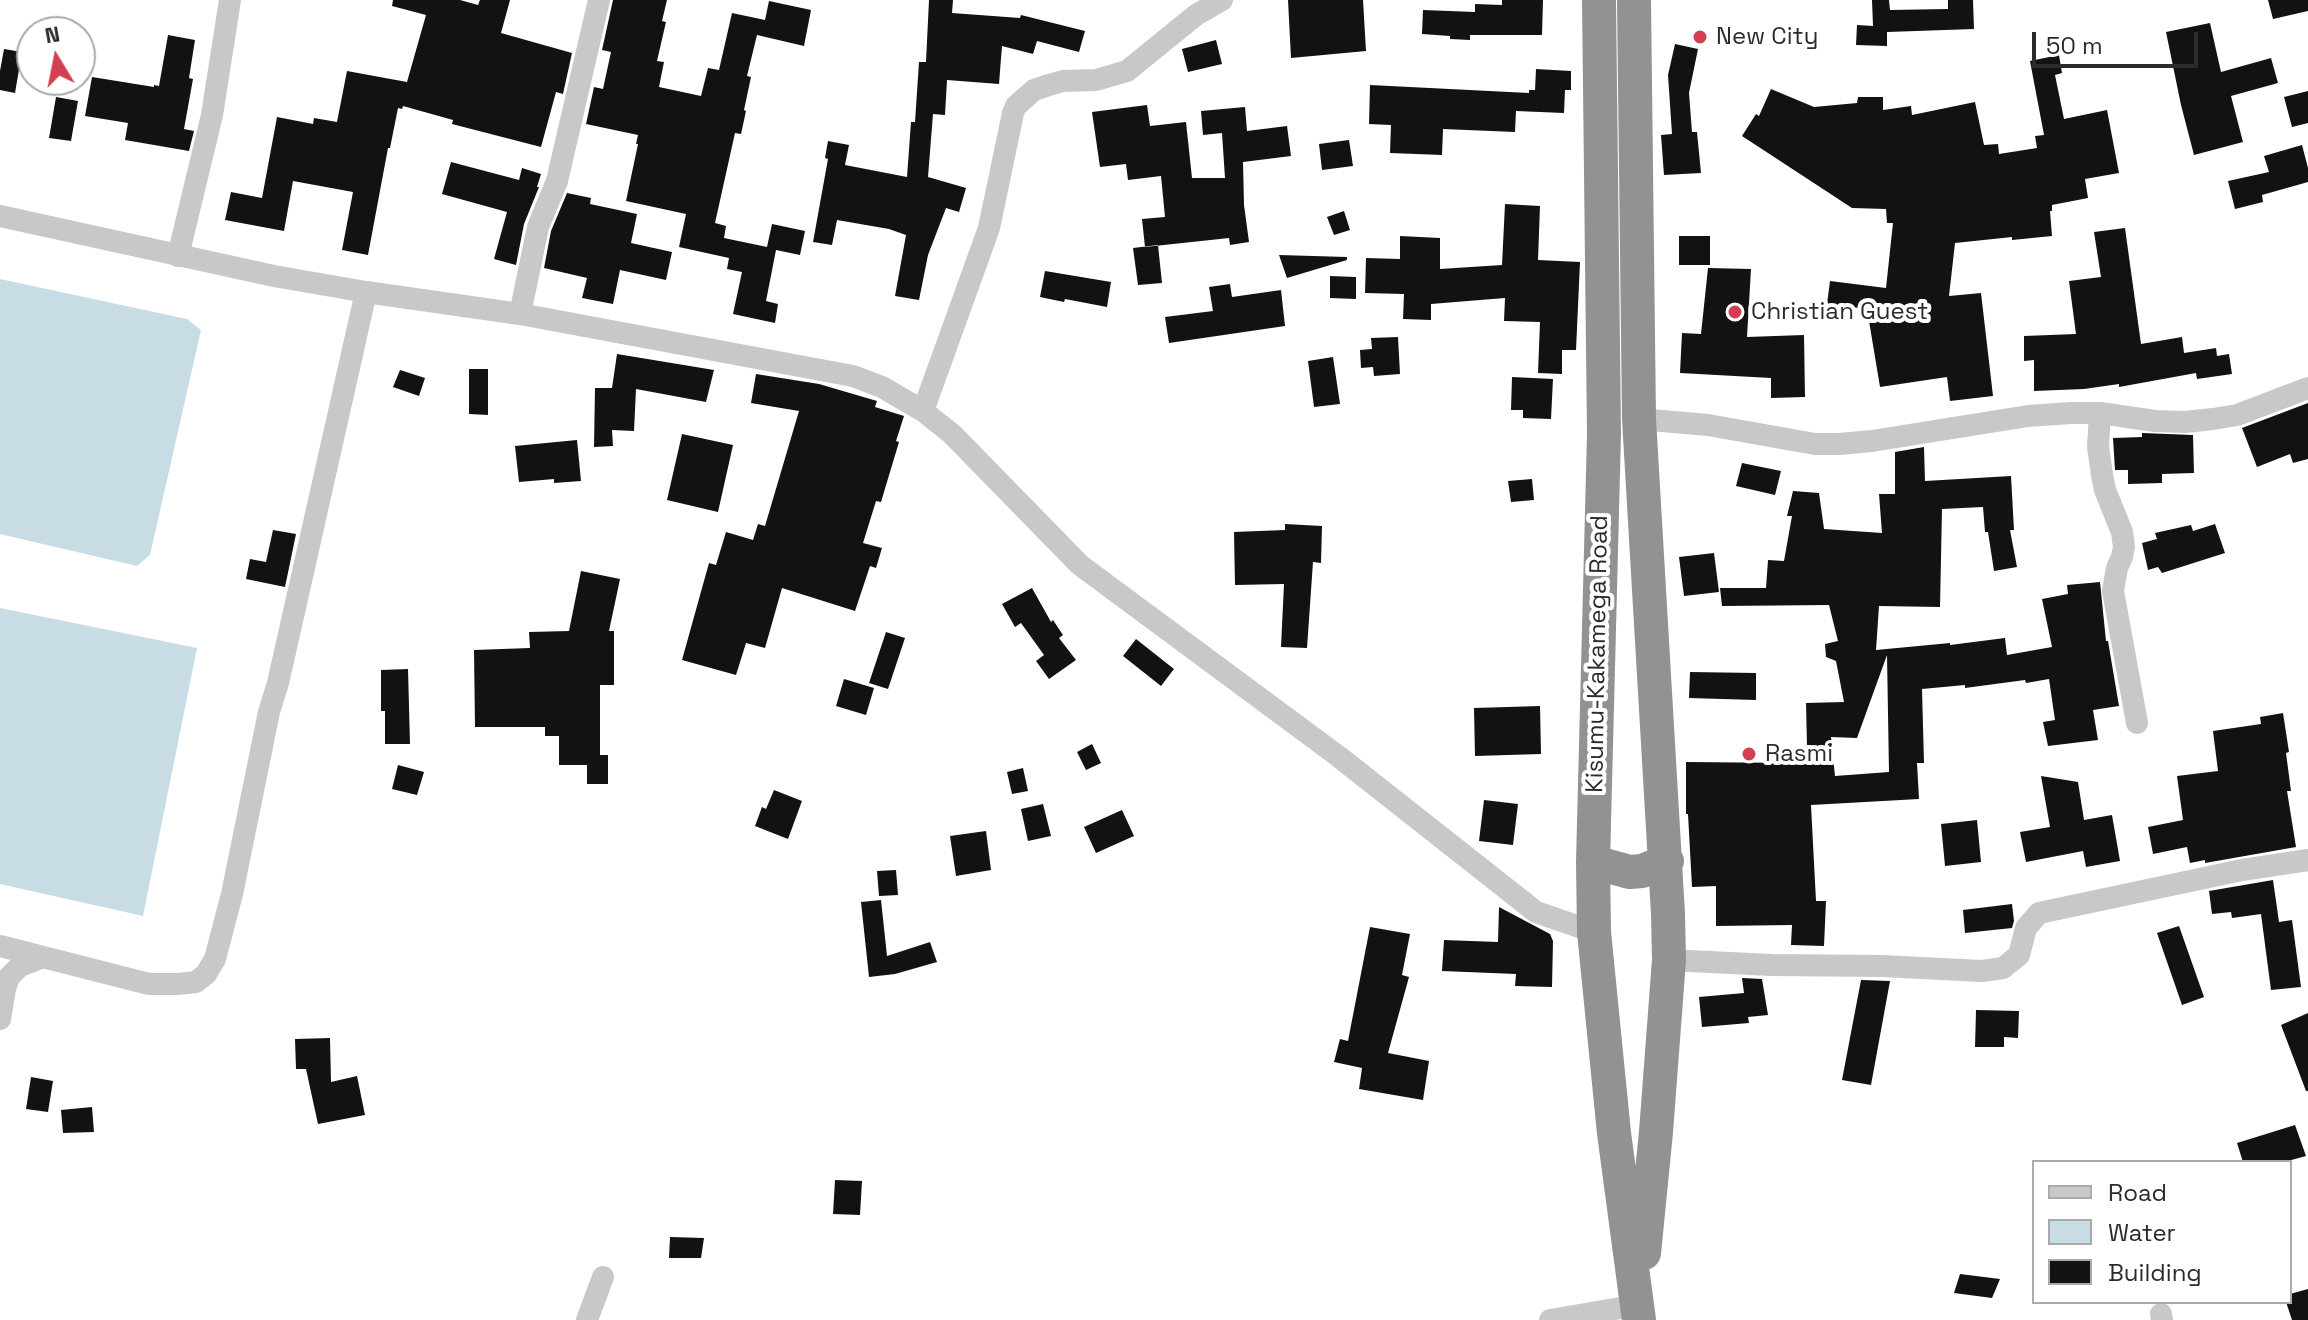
<!DOCTYPE html>
<style>
body{margin:0}
#map{position:relative;width:2308px;height:1320px;overflow:hidden;background:#fff;font-family:"Space Grotesk",sans-serif}
canvas{display:block}
.legend{position:absolute;left:2032px;top:1160px;width:260px;height:144px;box-sizing:border-box;background:#fff;border:2px solid #aaa;margin:0;padding:10px 14px;list-style:none;font-size:24px;color:#2b2b2b}
.legend li{display:flex;align-items:center;gap:16px;height:40px}
.legend b{width:40px;border:2px solid #aaa}
.north{position:absolute;left:16px;top:16px;width:80px;height:80px;box-sizing:border-box;background:#fff;border:2px solid #aaa;border-radius:50%;rotate:350deg;font-size:22px;font-weight:700;line-height:32px;text-align:center;color:#2b2b2b}
.north::after{content:'';display:block;margin:auto;width:28px;height:36px;background:#d13f51;clip-path:polygon(50% 0,100% 100%,50% 72%,0 100%)}
.scale{position:absolute;left:2032px;top:32px;width:166px;height:36px;box-sizing:border-box;border:4px solid #2b2b2b;border-top:0;padding-left:10px;font-size:24px;line-height:28px;white-space:nowrap;color:#2b2b2b;-webkit-text-stroke:6px #fff;paint-order:stroke}
</style>
<div id="map">
<canvas width="2308" height="1320"></canvas>
<ul class="legend">
<li><b style="height:10px;background:#c8c8c8"></b>Road</li>
<li><b style="height:22px;background:#c8dce6"></b>Water</li>
<li><b style="height:22px;background:#121212"></b>Building</li>
</ul>
<div class="north">N</div>
<div class="scale">50 m</div>
</div>
<script>
const g = document.querySelector('canvas').getContext('2d');
g.lineJoin = 'round';
function fillPath(path, color) {
  g.fillStyle = color;
  g.fill(path, 'evenodd');
}
function shape(rows) {
  const path = new Path2D();
  for (const r of rows) {
    path.moveTo(r[0], r[1]);
    for (let i = 2; i < r.length; i += 2) path.lineTo(r[i], r[i + 1]);
  }
  return path;
}
function stroke(path, color, width, dash) {
  g.strokeStyle = color;
  g.lineWidth = width;
  g.lineCap = dash ? 'butt' : 'round';
  g.setLineDash(dash || []);
  g.stroke(path);
}
function write(font, color, halo, rows, align = 'center') {
  g.font = font + ' "Space Grotesk",sans-serif';
  g.lineWidth = 8;
  g.setLineDash([]);
  g.textBaseline = 'middle';
  g.strokeStyle = halo;
  g.fillStyle = color;
  for (const [text, x, y, turn = 0] of rows) {
    g.save();
    g.translate(x, y);
    g.rotate((+turn || 0) * Math.PI / 180);
    g.textAlign = isNaN(turn) ? turn : align;
    if (halo) g.strokeText(text, 0, 0);
    g.fillText(text, 0, 0);
    g.restore();
  }
}
fillPath(shape([
 [0,279,187,319,201,330,150,555,137,566,0,534],
 [0,608,197,648,143,916,0,884]
]), '#c8dce6');
fillPath(shape([
 [393,0,460,0,478,5,480,0,510,0,501,33,572,53,563,94,556,92,541,147,452,124,453,120,403,106,402,109,398,108,390,148,388,148,368,255,342,250,353,192,293,181,284,231,225,220,231,192,262,198,277,117,313,124,314,118,337,122,347,71,407,82,426,15,392,6],
 [613,0,667,0,662,21,666,22,657,61,664,62,659,87,701,96,708,68,719,70,732,13,765,20,769,1,811,10,804,46,757,35,747,76,751,77,744,110,746,111,741,134,735,133,715,223,726,226,724,238,767,247,772,224,805,231,800,255,776,250,766,301,778,304,775,323,733,314,742,272,727,269,729,258,679,247,686,214,626,201,638,144,636,144,638,135,586,124,594,87,603,89,611,52,602,50],
 [929,0,953,0,952,13,1020,18,1021,15,1085,31,1079,52,1037,41,1033,54,1002,46,999,84,947,80,945,115,933,114,928,177,966,188,959,212,946,208,928,255,919,300,895,296,906,235,889,229,837,220,832,245,813,242,828,159,825,158,828,141,849,145,845,165,907,177,911,122,915,122,919,62,926,62],
 [1288,0,1363,0,1366,51,1291,58],
 [1502,0,1543,0,1542,35,1470,35,1470,40,1450,39,1450,36,1422,34,1423,10,1475,12,1475,4,1502,5],
 [1872,0,1889,0,1890,10,1948,9,1948,0,1973,0,1974,29,1887,32,1887,46,1856,45,1857,25,1873,26],
 [2268,0,2308,0,2308,11,2273,19],
 [2210,23,2221,72,2271,58,2278,83,2231,96,2243,142,2194,155,2181,105,2166,32],
 [168,35,195,40,189,78,193,79,184,129,194,131,189,151,125,140,128,123,85,116,92,77,154,87,154,85,159,86],
 [1216,40,1222,64,1188,72,1182,49],
 [1675,44,1698,49,1689,93,1692,132,1697,132,1701,173,1664,175,1661,135,1672,134,1668,75],
 [4,49,22,52,15,93,0,90,0,71],
 [2059,55,2062,73,2055,75,2064,119,2107,110,2119,173,2085,179,2088,198,2052,205,2052,211,2050,211,2052,236,2012,240,2012,237,1955,243,1949,296,1981,293,1993,396,1950,401,1947,377,1880,387,1867,309,1827,304,1830,281,1886,288,1893,223,1887,223,1886,209,1852,208,1742,136,1756,114,1759,116,1771,89,1814,107,1857,103,1858,97,1883,97,1883,110,1911,106,1912,115,1975,102,1984,145,1998,144,1999,154,2037,148,2035,136,2044,135,2030,61],
 [1536,69,1571,71,1571,90,1565,90,1564,113,1516,111,1515,132,1443,129,1442,155,1390,153,1391,125,1369,124,1370,85,1529,93,1529,90,1535,90],
 [2308,91,2308,123,2292,127,2284,97],
 [56,97,78,101,71,141,49,138],
 [1147,105,1150,126,1186,122,1192,178,1225,178,1222,133,1203,135,1201,111,1245,107,1247,131,1287,126,1291,156,1243,162,1244,205,1249,242,1230,245,1229,238,1145,247,1142,219,1165,217,1161,176,1128,180,1126,164,1100,167,1092,112],
 [1349,140,1353,166,1322,170,1319,144],
 [2302,145,2308,168,2308,182,2262,195,2263,202,2235,209,2228,181,2269,172,2264,156],
 [451,162,519,180,522,168,541,174,537,187,539,187,524,224,516,265,494,259,507,212,442,194],
 [567,193,591,198,590,204,637,214,631,243,672,252,666,280,620,270,613,304,582,298,587,278,544,268,551,231],
 [1505,204,1540,206,1538,260,1580,262,1576,350,1562,350,1562,374,1538,373,1540,322,1504,321,1505,298,1431,304,1431,320,1403,319,1404,294,1365,293,1366,258,1400,259,1400,236,1440,238,1440,269,1502,265],
 [1344,211,1350,230,1334,235,1327,217],
 [2125,228,2141,344,2182,337,2184,353,2216,348,2217,356,2229,354,2232,374,2197,379,2196,373,2119,387,2119,384,2084,389,2034,391,2034,360,2024,361,2024,336,2076,334,2069,281,2101,277,2094,232],
 [1679,236,1710,236,1710,265,1679,265],
 [1158,245,1162,283,1138,285,1133,248],
 [1279,255,1347,257,1347,260,1287,278],
 [1708,268,1751,269,1747,337,1804,335,1805,397,1771,398,1771,378,1680,373,1682,333,1701,334],
 [1045,271,1111,282,1107,307,1065,299,1064,302,1040,297],
 [1330,276,1356,277,1356,299,1330,298],
 [1230,284,1232,297,1281,290,1285,326,1169,343,1165,317,1213,311,1209,287],
 [1398,337,1400,374,1374,376,1373,367,1361,368,1360,350,1372,349,1371,338],
 [617,354,714,370,706,402,636,389,634,431,612,430,613,446,594,447,595,388,612,388],
 [1333,357,1340,404,1314,407,1308,361],
 [469,369,488,369,488,415,469,414],
 [400,370,425,378,419,396,393,387],
 [756,374,819,384,877,401,875,407,904,416,896,441,899,442,881,502,876,501,863,543,882,548,876,568,870,566,855,611,782,588,765,648,746,643,736,675,682,660,709,563,716,565,726,532,753,540,758,524,765,526,799,411,751,403],
 [1512,377,1553,379,1551,419,1523,418,1523,410,1511,410],
 [2308,403,2308,459,2293,463,2290,454,2257,467,2242,428],
 [2142,433,2193,435,2194,473,2162,474,2162,483,2128,484,2128,470,2115,470,2113,438,2142,437],
 [682,434,733,445,718,512,667,500],
 [577,440,581,481,554,483,554,479,519,482,515,446],
 [1924,447,1925,481,2011,476,2014,530,2010,530,2017,567,1994,571,1988,532,1985,532,1983,507,1942,509,1940,607,1879,606,1876,650,1950,643,1950,645,2005,638,2007,655,2052,647,2042,599,2068,594,2067,585,2100,582,2106,641,2108,641,2119,706,2093,710,2098,740,2048,746,2043,722,2055,720,2049,679,2026,683,2025,680,1965,688,1965,685,1922,689,1924,763,1917,763,1919,799,1811,805,1816,901,1826,901,1824,946,1791,945,1792,925,1716,926,1716,886,1692,887,1688,814,1686,814,1686,762,1796,763,1794,747,1807,746,1806,703,1844,702,1836,661,1826,657,1825,644,1838,641,1829,605,1722,606,1720,588,1766,588,1768,560,1784,561,1792,516,1787,516,1793,491,1819,493,1824,529,1882,533,1879,494,1895,494,1895,452],
 [1887,655,1889,772,1835,776,1831,737,1857,738],
 [1742,463,1781,471,1775,495,1736,486],
 [1532,479,1534,500,1511,502,1508,481],
 [1285,524,1322,526,1321,563,1313,562,1307,648,1281,647,1284,584,1235,585,1234,532,1285,530],
 [2215,524,2225,553,2162,573,2158,567,2148,570,2142,543,2157,539,2155,533,2191,525,2193,531],
 [273,530,296,534,285,587,246,579,250,559,266,562],
 [1714,553,1719,592,1684,596,1679,557],
 [581,571,620,579,609,631,614,631,614,685,600,685,600,755,608,755,608,784,587,784,587,765,559,765,559,736,545,736,545,727,475,727,474,650,530,648,529,632,569,631],
 [1032,588,1051,622,1053,620,1063,635,1059,638,1076,660,1049,679,1036,661,1044,655,1021,623,1015,627,1002,604],
 [886,632,905,638,888,689,869,683],
 [1136,639,1174,669,1161,686,1123,656],
 [408,669,410,744,385,744,385,711,381,711,381,670],
 [1690,672,1756,673,1756,700,1689,698],
 [844,679,874,688,866,715,836,706],
 [1540,706,1541,754,1475,756,1474,708],
 [2283,713,2289,752,2286,753,2291,791,2287,791,2296,847,2205,863,2205,860,2190,863,2187,847,2153,854,2148,827,2183,820,2177,776,2218,771,2213,731,2261,724,2260,717],
 [1092,744,1101,763,1086,770,1077,752],
 [398,765,424,772,417,795,392,789],
 [1023,768,1028,791,1012,794,1007,772],
 [2041,776,2078,782,2084,820,2112,815,2120,861,2086,867,2083,851,2026,862,2020,832,2050,827],
 [774,790,802,801,788,839,755,826,762,807,766,809],
 [1484,800,1518,804,1513,845,1479,841],
 [1043,804,1051,836,1028,841,1021,809],
 [1122,810,1134,836,1096,853,1084,827],
 [1977,820,1981,862,1945,866,1941,824],
 [986,831,991,870,956,876,950,836],
 [896,870,898,895,879,896,877,871],
 [2273,880,2279,922,2292,920,2301,987,2271,990,2261,914,2232,918,2231,912,2212,914,2209,891],
 [881,900,887,956,930,942,937,962,895,974,869,977,861,902],
 [2012,904,2014,921,2012,928,1965,933,1963,910],
 [1499,907,1550,934,1553,941,1552,987,1515,986,1516,974,1442,971,1444,940,1498,942],
 [2179,926,2204,997,2182,1005,2157,933],
 [1370,927,1410,934,1402,975,1409,977,1388,1053,1429,1061,1423,1100,1359,1089,1362,1068,1334,1062,1340,1039,1348,1041],
 [1742,978,1762,979,1768,1015,1748,1017,1749,1023,1702,1027,1699,997,1744,993],
 [1861,980,1890,981,1871,1085,1842,1080],
 [1976,1010,2019,1011,2018,1038,2004,1037,2004,1047,1975,1047],
 [2308,1013,2308,1091,2306,1091,2281,1025],
 [330,1038,331,1082,357,1076,365,1115,318,1124,306,1069,296,1069,295,1039],
 [31,1077,53,1081,48,1112,26,1109],
 [92,1107,94,1132,63,1133,61,1110],
 [2295,1125,2306,1156,2284,1162,2243,1162,2237,1143],
 [835,1180,862,1181,860,1215,833,1214],
 [670,1237,704,1238,701,1258,669,1258],
 [1960,1274,2000,1279,1992,1298,1954,1293],
 [2308,1289,2308,1320,2292,1320,2286,1302,2290,1302,2290,1294]
]), '#121212');
stroke(shape([
 [0,216,274,276,366,292,520,314,853,376,882,387,923,411,952,434,1080,565,1338,756,1536,912,1594,932],
 [178,256,212,115,230,0],
 [520,314,538,227,557,181,599,0],
 [923,411,989,228,1013,113,1016,106,1034,90,1049,85,1063,81,1096,80,1127,71,1196,15,1222,0],
 [2100,413,2098,447,2102,475,2105,490,2122,532,2124,547,2122,557,2117,568,2113,591,2137,723],
 [1639,419,1708,425,1815,444,1839,444,1872,441,2028,416,2071,413,2100,413,2155,421,2185,422,2213,419,2237,415,2308,388],
 [0,946,43,957],
 [1669,960,1771,965,1882,966,1982,971,2003,968,2019,955,2026,928,2039,913,2242,870,2308,860],
 [0,1019,5,989,9,977,20,966,43,957,149,984,178,984,196,982,206,974,215,959,232,894,269,712,278,683,366,292],
 [2161,1314,2162,1320],
 [587,1320,603,1277],
 [1550,1320,1638,1305]
]), '#c8c8c8', 22);
stroke(shape([
 [1599,0,1604,434,1593,862,1594,932,1614,1133,1639,1320],
 [1634,0,1639,419,1668,914,1669,960,1656,1132,1644,1253],
 [1593,862,1630,872,1642,871,1667,861]
]), '#929292', 34);
for (const [x, y, r, color] of [
 [1700,37,8,"#d13f51"],
 [1735,312,8,"#d13f51"],
 [1749,754,8,"#d13f51"]
]) {
  const dot = new Path2D();
  dot.arc(x, y, r, 0, 2 * Math.PI);
  g.fillStyle = color;
  g.fill(dot);
  stroke(dot, '#fff', 3);
}
write('24px', '#2b2b2b', '#fff', [
 ["New City",1716,37],
 ["Christian Guest",1751,312],
 ["Rasmi",1765,754]
], 'left');
write('24px', '#2b2b2b', '#fff', [
 ["Kisumu-Kakamega Road",1598,654,-89]
]);
</script>
